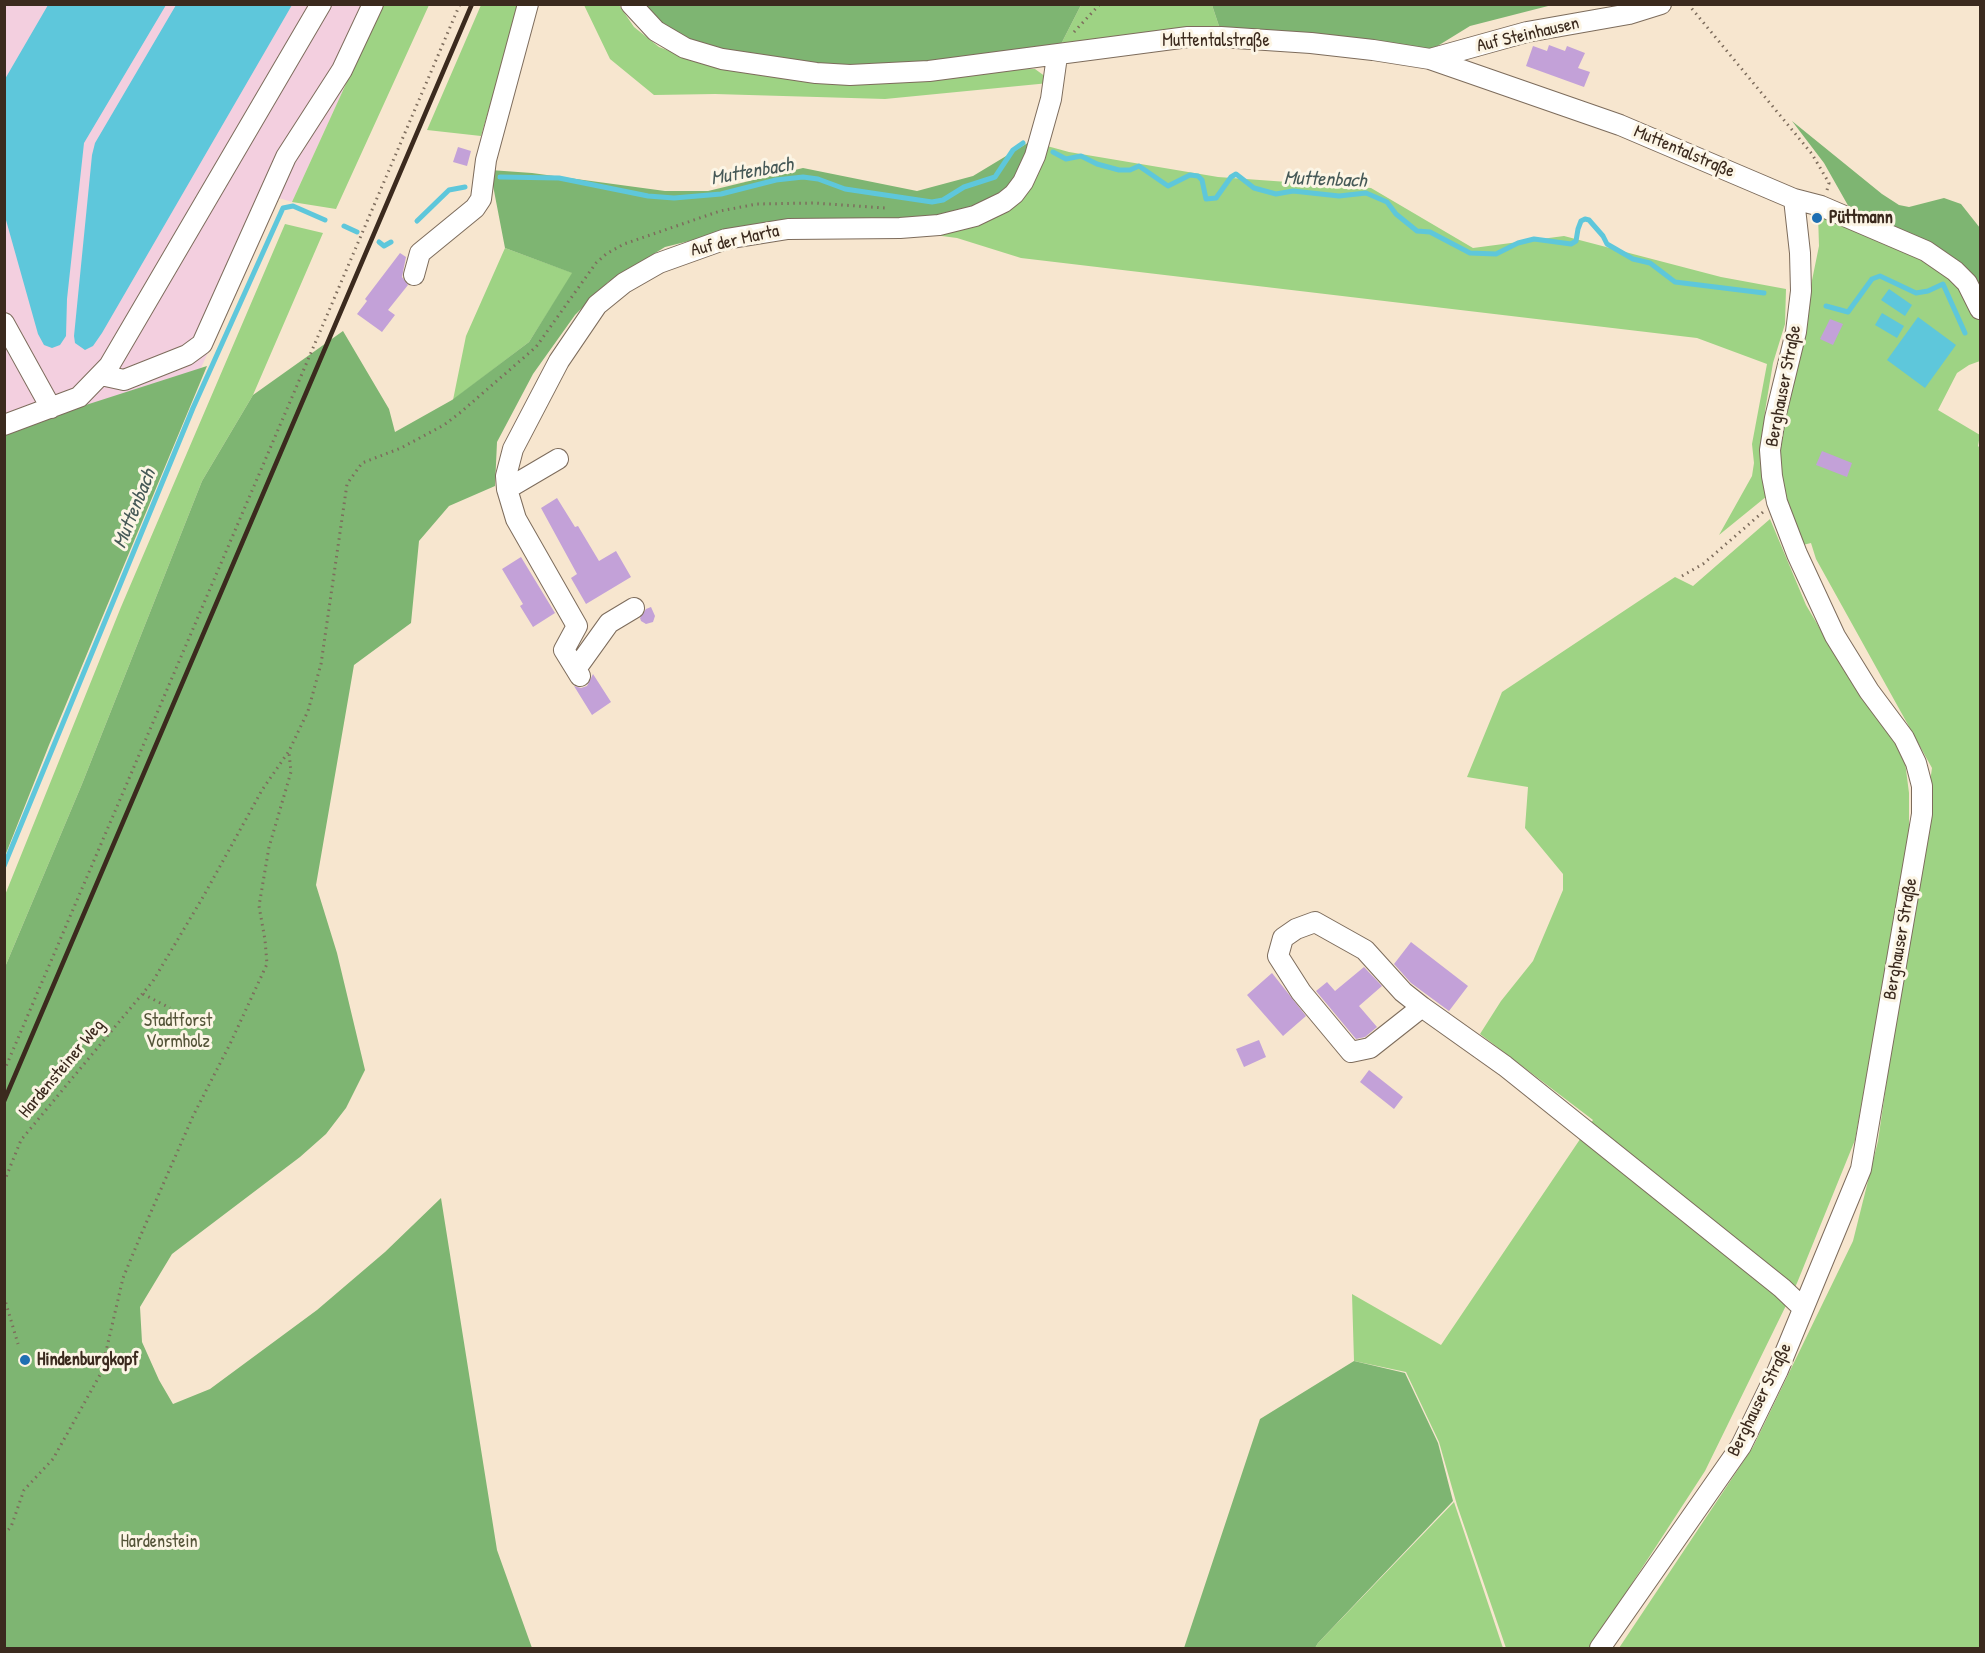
<!DOCTYPE html>
<meta charset="utf-8">
<style>
body{margin:0}
#map{position:relative;width:1985px;height:1653px;overflow:hidden;background:#f7e6cf;font-family:"Patrick Hand",sans-serif}
canvas{display:block}
.frame{position:absolute;inset:0;border:6px solid #3b2a1e;pointer-events:none}
</style>
<div id="map">
<canvas width="1985" height="1653"></canvas>
<div class="frame"></div>
</div>
<script>
const g = document.querySelector('canvas').getContext('2d');
g.lineJoin = 'round';
function fillPath(path, color) {
  g.fillStyle = color;
  g.fill(path, 'evenodd');
}
function shape(rows) {
  const path = new Path2D();
  for (const r of rows) {
    path.moveTo(r[0], r[1]);
    for (let i = 2; i < r.length; i += 2) path.lineTo(r[i], r[i + 1]);
  }
  return path;
}
function stroke(path, color, width, dash) {
  g.strokeStyle = color;
  g.lineWidth = width;
  g.lineCap = dash ? 'butt' : 'round';
  g.setLineDash(dash || []);
  g.stroke(path);
}
function write(font, color, halo, rows, align = 'center') {
  g.font = font + ' "Patrick Hand",sans-serif';
  g.lineWidth = 6;
  g.setLineDash([]);
  g.textBaseline = 'middle';
  g.strokeStyle = halo;
  g.fillStyle = color;
  for (const [text, x, y, turn = 0] of rows) {
    g.save();
    g.translate(x, y);
    g.rotate((+turn || 0) * Math.PI / 180);
    g.textAlign = isNaN(turn) ? turn : align;
    if (halo) g.strokeText(text, 0, 0);
    g.fillText(text, 0, 0);
    g.restore();
  }
}
fillPath(shape([
 [5,5,382,5,292,202,279,198,173,429,5,843]
]), '#f3cfdf');
fillPath(shape([
 [382,5,429,5,336,209,292,202],
 [481,5,519,5,481,136,427,130],
 [584,5,619,5,634,27,659,47,707,65,764,74,1035,69,1046,77,1049,83,885,99,715,94,654,95,610,59],
 [1081,5,1212,5,1221,32,1058,50],
 [1047,146,1069,152,1218,177,1371,188,1473,248,1564,236,1721,277,1786,289,1785,324,1773,363,1765,411,1762,453,1767,496,1719,535,1752,476,1754,463,1752,444,1767,364,1697,338,1021,258,957,238,919,233],
 [1818,214,1924,256,1952,276,1971,300,1980,323,1980,361,1969,365,1957,373,1938,410,1980,435,1978,446,1980,448,1980,1648,1619,1648,1753,1447,1853,1241,1878,1141,1932,768,1816,559,1811,543,1803,545,1782,485,1779,457,1781,432,1819,246],
 [285,224,323,233,253,395,202,481,82,784,5,967,5,895,121,607],
 [505,248,573,273,529,342,453,400,466,336],
 [1770,519,1806,605,1839,661,1904,754,1909,793,1909,838,1855,1140,1797,1283,1705,1471,1590,1648,1506,1648,1457,1505,1439,1442,1406,1372,1354,1361,1352,1294,1441,1345,1593,1120,1480,1034,1501,1001,1533,961,1563,890,1563,874,1525,828,1528,787,1467,777,1502,692,1675,577,1693,586],
 [1454,1502,1503,1648,1315,1648,1318,1643]
]), '#9ed384');
fillPath(shape([
 [639,5,1081,5,1058,50,928,65,848,67,724,53,677,36],
 [1212,5,1552,5,1470,26,1431,50,1221,32],
 [1792,121,1882,194,1899,205,1909,207,1944,198,1961,204,1980,228,1980,297,1850,209,1824,163],
 [1031,141,1027,159,1007,190,972,210,896,223,816,221,762,223,665,247,608,282,575,315,533,374,497,442,495,486,449,506,419,541,411,623,354,665,316,885,337,953,365,1070,346,1108,326,1134,300,1157,172,1254,140,1307,142,1342,159,1380,173,1404,210,1389,317,1310,385,1252,441,1198,497,1550,532,1648,5,1648,5,967,82,784,202,481,253,395,343,331,389,409,395,432,452,400,529,342,572,273,505,248,490,170,532,173,665,191,708,191,803,168,917,191,973,176],
 [207,366,49,745,5,856,5,431],
 [1354,1361,1405,1373,1438,1443,1453,1501,1318,1643,1315,1648,1184,1648,1260,1419]
]), '#7eb572');
fillPath(shape([
 [48,5,166,5,84,143,67,299,66,336,60,345,52,348,44,345,38,334,4,213,5,79],
 [176,5,292,5,102,333,93,346,85,350,75,343,74,336,92,155,95,143],
 [1889,289,1912,305,1905,316,1881,300],
 [1882,313,1904,326,1897,338,1875,325],
 [1918,317,1956,345,1925,388,1887,360]
]), '#5ec7db');
stroke(shape([
 [1053,152,1066,159,1081,156,1097,164,1119,170,1130,170,1139,166,1168,186,1190,175,1198,176,1202,180,1206,199,1216,198,1231,177,1236,174,1254,188,1276,194,1293,191,1339,196,1366,193,1387,202,1396,214,1417,231,1430,232,1470,253,1496,254,1518,243,1534,239,1571,244,1576,241,1578,229,1581,221,1585,219,1589,220,1603,236,1607,244,1633,259,1650,263,1675,282,1764,293],
 [500,177,559,178,648,196,674,198,721,194,776,180,803,177,818,179,845,189,932,202,943,200,964,187,995,177,1013,150,1023,143],
 [417,221,449,190,465,187],
 [344,226,357,232],
 [379,242,384,246,391,242],
 [1826,306,1848,312,1872,279,1880,276,1916,293,1928,291,1943,284,1965,333],
 [4,866,193,408,283,208,293,206,325,220]
]), '#5ec7db', 5);
fillPath(shape([
 [1549,45,1565,51,1567,46,1585,53,1578,68,1590,72,1584,87,1526,66,1533,46,1547,51],
 [458,147,471,151,467,166,453,162],
 [400,253,406,257,402,277,408,285,388,310,395,315,382,332,357,314,367,301,365,299],
 [1830,319,1843,324,1833,345,1820,339],
 [1822,451,1852,463,1847,477,1816,465],
 [557,498,575,527,578,526,599,561,616,551,631,577,586,604,571,578,577,574,541,508],
 [521,557,555,613,533,627,520,606,523,604,502,569],
 [651,607,655,616,653,622,646,624,641,621,640,618,646,609],
 [593,674,611,702,592,715,574,686,581,688,587,686],
 [1411,942,1468,986,1449,1011,1411,983,1394,964],
 [1364,967,1382,986,1359,1006,1377,1027,1365,1037,1356,1039,1316,991,1327,982,1335,991],
 [1272,973,1306,1016,1283,1036,1247,995],
 [1259,1040,1266,1057,1244,1067,1236,1049],
 [1369,1070,1403,1097,1394,1109,1360,1082]
]), '#c3a1d8');
const minor = shape([
 [631,4,656,31,685,48,722,59,816,73,850,75,929,71,1188,37,1221,37,1311,43,1373,50,1430,59,1620,125,1794,199,1821,206,1926,251,1955,271,1967,283,1980,309],
 [1430,59,1527,32,1629,14,1661,4],
 [414,275,420,253,475,208,481,199,486,160,528,4],
 [4,323,51,408],
 [101,375,124,380,187,355,202,344,286,157,342,70,373,4],
 [4,425,79,397,109,366,321,4],
 [507,489,558,459],
 [576,669,609,623,634,608],
 [580,676,564,650,577,626,516,519,507,489,506,476,513,449,559,361,597,305,624,283,659,263,726,239,788,229,900,228,939,225,975,216,1004,202,1014,194,1023,182,1035,156,1051,99,1057,56],
 [1422,1007,1403,992,1365,950,1315,922,1296,929,1283,938,1278,956,1301,992,1351,1052,1370,1048,1422,1007,1505,1066,1782,1288,1803,1308],
 [1600,1648,1741,1446,1778,1370,1861,1169,1922,814,1922,786,1916,763,1904,738,1869,691,1835,636,1797,554,1777,502,1772,476,1770,450,1775,418,1796,332,1801,291,1800,253,1794,199]
]);
stroke(minor, '#7d6c5c', 22);
stroke(shape([
 [1688,4,1812,154,1829,183,1827,190],
 [1074,32,1100,4],
 [1682,576,1703,564,1763,512],
 [143,994,170,1008],
 [4,1071,460,4],
 [4,1182,21,1140,153,981,203,897,262,790,289,751,308,711,321,664,347,484,362,463,401,448,444,425,461,412,536,347,596,263,606,254,624,244,720,211,757,204,814,203,885,208],
 [4,1297,18,1344],
 [4,1534,11,1527,24,1490,53,1459,101,1373,123,1278,140,1237,193,1116,230,1044,267,964,265,940,259,906,269,847,291,772,289,753]
]), '#7d6c5c', 3, [1.5, 4.5]);
stroke(minor, '#fff', 20);
stroke(shape([
 [4,1101,472,4]
]), '#3b2a1e', 4.5);
for (const [x, y, r, color] of [
 [1817,218,6,"#1f6fb2"],
 [25,1360,6,"#1f6fb2"]
]) {
  const dot = new Path2D();
  dot.arc(x, y, r, 0, 2 * Math.PI);
  g.fillStyle = color;
  g.fill(dot);
  stroke(dot, '#fcf5e5', 2);
}
write('18px', '#3b2a1e', '#fcf5e5', [
 ["Auf Steinhausen",1528,35,-13],
 ["Muttentalstraße",1216,41],
 ["Muttentalstraße",1684,152,23],
 ["Auf der Marta",735,241,-13],
 ["Berghauser Straße",1784,386,-79],
 ["Berghauser Straße",1901,939,-80],
 ["Hardensteiner Weg",62,1069,-50],
 ["Berghauser Straße",1760,1400,-64]
]);
write('bold 18px', '#3b2a1e', '#fcf5e5', [
 ["Püttmann",1829,218],
 ["Hindenburgkopf",37,1360]
], 'left');
write('18px', '#545438', '#fcf5e5', [
 ["Stadtforst",178,1021],
 ["Vormholz",178,1042],
 ["Hardenstein",159,1542]
]);
write('italic 20px', '#465957', '#fcf5e5', [
 ["Muttenbach",752,172,-10],
 ["Muttenbach",1325,180,2],
 ["Muttenbach",135,509,-68]
]);
</script>
